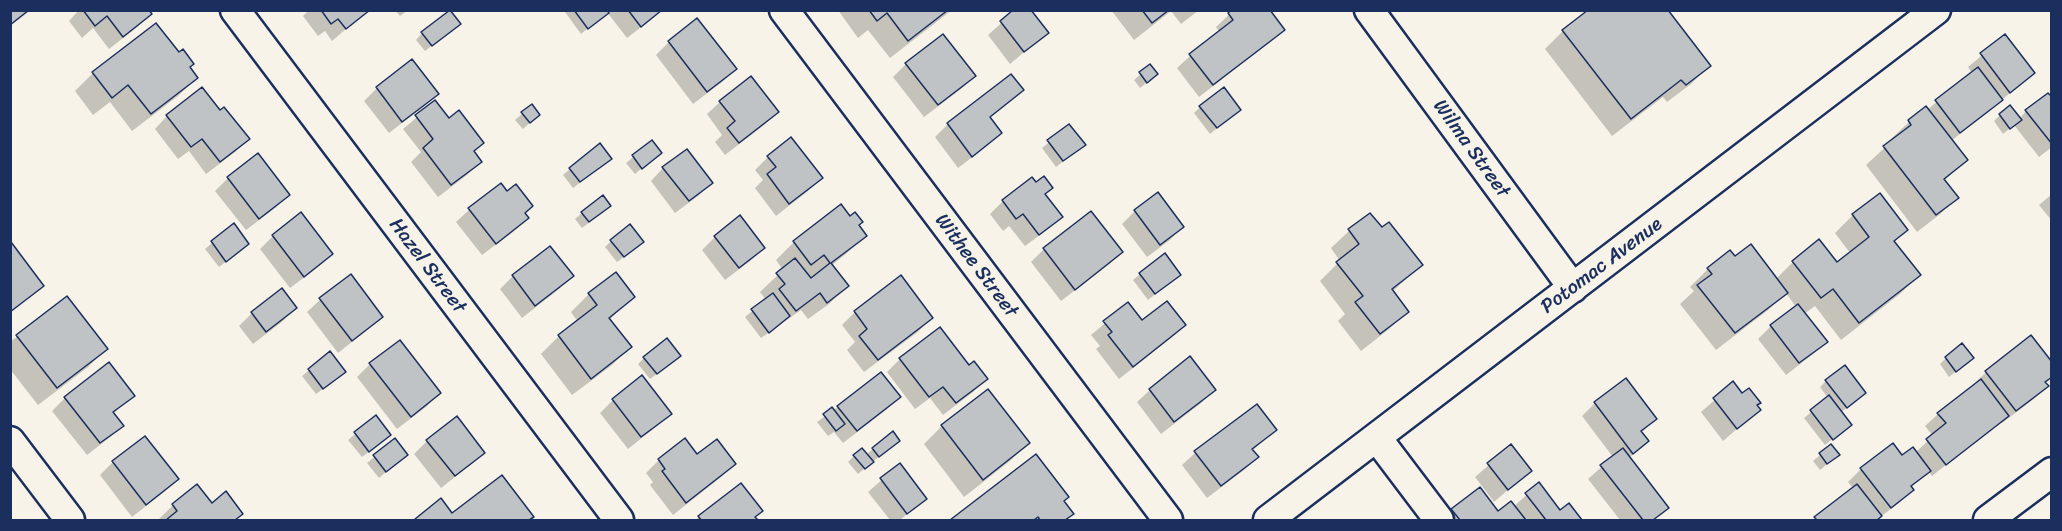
<!DOCTYPE html>
<style>
body{margin:0}
#map{position:relative;width:2062px;height:531px;overflow:hidden;background:#f7f3e8;font-family:Sriracha,sans-serif}
canvas{display:block}
.frame{position:absolute;inset:0;border:12px solid #1b2f5e;pointer-events:none}
</style>
<div id="map">
<canvas width="2062" height="531"></canvas>
<div class="frame"></div>
</div>
<script>
const g = document.querySelector('canvas').getContext('2d');
g.lineJoin = 'round';
function fillPath(path, color) {
  g.fillStyle = color;
  g.fill(path, 'evenodd');
}
function shape(rows) {
  const path = new Path2D();
  for (const r of rows) {
    path.moveTo(r[0], r[1]);
    for (let i = 2; i < r.length; i += 2) path.lineTo(r[i], r[i + 1]);
  }
  return path;
}
function stroke(path, color, width, dash) {
  g.strokeStyle = color;
  g.lineWidth = width;
  g.lineCap = dash ? 'butt' : 'round';
  g.setLineDash(dash || []);
  g.stroke(path);
}
function write(font, color, halo, rows, align = 'center') {
  g.font = font + ' Sriracha,sans-serif';
  g.lineWidth = 4.5;
  g.setLineDash([]);
  g.textBaseline = 'middle';
  g.strokeStyle = halo;
  g.fillStyle = color;
  for (const [text, x, y, turn = 0] of rows) {
    g.save();
    g.translate(x, y);
    g.rotate((+turn || 0) * Math.PI / 180);
    g.textAlign = isNaN(turn) ? turn : align;
    if (halo) g.strokeText(text, 0, 0);
    g.fillText(text, 0, 0);
    g.restore();
  }
}
fillPath(shape([
 [10,10,31,10,10,26],
 [79,10,147,10,150,14,137,27,109,49,93,28,82,38,69,21],
 [309,10,368,10,332,41,325,31,318,36,303,16],
 [395,10,408,10,400,16],
 [566,10,663,10,627,38,607,12,581,34,565,12],
 [838,10,952,10,890,58,868,30,858,38],
 [1016,10,1047,33,1010,64,988,35],
 [1111,10,1199,10,1181,24,1171,11,1134,40],
 [1234,10,1283,29,1270,42,1199,97,1177,68,1190,56,1220,33,1216,27],
 [697,20,735,69,722,82,693,104,656,55,669,42],
 [452,30,425,51,416,40,422,33],
 [1563,31,1709,66,1691,84,1667,102,1663,97,1612,136,1545,49],
 [2005,36,2033,73,1988,112,1951,141,1966,160,1944,181,1957,198,1939,215,1917,232,1866,165,1892,141,1891,139,1909,122,1926,108,1927,110,1972,73,1968,67],
 [412,61,437,94,424,106,389,133,364,101,377,88],
 [906,64,974,76,961,89,924,117,893,77],
 [1150,66,1150,80,1140,88,1134,80],
 [188,67,196,78,178,96,132,131,110,102,93,115,75,91,93,73],
 [1011,76,1022,90,989,118,1000,133,987,146,958,168,935,137,948,124],
 [2052,100,2052,147,2039,157,2014,125,2003,134,1994,121,2000,115,2019,119,2026,111],
 [435,102,448,120,482,143,473,153,480,162,467,175,438,197,411,162,421,152,403,129],
 [720,102,777,112,764,125,725,155,715,142,722,135,707,114],
 [531,106,538,115,523,129,515,120],
 [1200,107,1239,110,1210,134,1194,113],
 [220,112,248,139,235,152,206,174,189,151,178,159,155,129,167,116],
 [1069,126,1077,151,1056,167,1042,148],
 [652,142,660,153,635,174,626,163],
 [768,157,821,178,808,191,776,216,755,188,763,180,755,170],
 [603,165,573,188,563,175,570,169],
 [663,168,711,183,698,196,675,213,651,181],
 [228,178,288,195,275,208,246,230,215,191],
 [1032,179,1061,217,1048,229,1025,246,1009,226,1003,231,990,214,1003,201],
 [501,185,527,218,514,231,482,255,456,222,469,210],
 [1157,194,1182,227,1170,240,1147,257,1122,224,1135,211],
 [2052,194,2052,221,2039,205],
 [603,212,582,228,575,219,582,213],
 [1370,215,1382,229,1421,265,1392,292,1407,312,1389,329,1361,351,1338,321,1345,314,1320,281,1340,261,1331,248,1349,231],
 [1853,215,1906,230,1893,243,1919,275,1901,293,1841,340,1815,306,1804,314,1826,342,1813,354,1786,375,1758,339,1771,326,1796,307,1786,293,1768,310,1716,350,1680,304,1694,291,1690,287,1708,269,1735,258,1776,279,1793,262,1836,264,1850,253,1835,233],
 [234,225,241,250,219,267,205,249],
 [858,226,865,236,847,253,831,266,847,286,829,304,808,319,801,310,761,338,745,317,766,300,760,292,783,270,776,260,794,242],
 [273,236,331,254,318,267,290,288,260,249],
 [715,237,763,248,750,261,725,280,702,250],
 [611,241,636,248,617,262,605,247],
 [10,245,42,286,10,313],
 [550,248,572,276,559,289,522,318,500,289,513,276],
 [1044,249,1121,252,1108,265,1061,301,1031,262],
 [616,274,633,297,609,320,630,347,612,365,572,395,541,354,559,336,578,322,571,312,589,294],
 [1140,274,1179,275,1148,300,1133,280],
 [351,277,381,316,368,329,338,353,307,312,320,300],
 [900,277,931,318,919,331,864,372,847,350,855,342,842,325,855,312],
 [67,298,106,349,88,367,38,405,10,369,10,342],
 [1128,304,1142,322,1184,325,1171,338,1119,379,1096,349,1100,346,1091,335],
 [295,308,283,321,253,344,239,326,252,313],
 [939,329,968,367,986,379,973,392,943,415,930,398,915,409,887,372,900,359],
 [330,353,338,378,316,394,302,376],
 [644,358,673,362,650,379,638,364],
 [1946,358,1965,364,1949,377,1940,364],
 [370,364,439,393,427,406,397,429,357,377],
 [1986,372,2052,377,2045,384,2047,386,2034,399,2002,423,2001,421,1932,476,1928,471,1910,488,1912,490,1899,503,1876,520,1813,520,1854,489,1848,482,1861,469,1915,453,1933,436,1925,426,1938,414,1974,386,1973,385],
 [1625,380,1655,419,1641,433,1647,441,1629,458,1667,508,1654,520,1620,520,1588,479,1613,457,1582,416,1595,403],
 [1826,381,1858,399,1840,413,1850,425,1825,445,1804,418,1828,398,1820,387],
 [1733,384,1742,395,1759,410,1723,441,1701,412],
 [1150,390,1214,390,1201,403,1161,434,1137,402],
 [988,391,1028,443,1010,461,964,497,924,444,942,426],
 [133,395,113,414,122,425,109,438,87,455,52,411,65,398],
 [899,397,886,410,843,443,834,432,828,436,817,422,838,407],
 [613,400,670,413,657,426,628,449,600,413],
 [376,417,383,441,362,457,348,440],
 [1275,430,1252,451,1257,457,1244,470,1207,498,1182,465,1195,453],
 [395,441,406,455,379,478,367,463],
 [427,441,483,453,470,465,441,488,414,454],
 [898,441,858,474,848,462,854,456,866,455,873,449],
 [1511,446,1530,471,1494,502,1475,477],
 [1831,446,1831,461,1820,470,1813,461],
 [697,456,734,464,721,477,673,515,650,485,653,482,646,473,659,460],
 [1036,456,1072,514,1065,520,952,520],
 [113,462,177,479,164,492,132,517,100,475],
 [899,465,925,499,900,520,890,520,868,492],
 [1539,484,1560,512,1568,505,1580,520,1441,520,1452,510,1498,513,1513,507],
 [197,486,211,505,241,514,235,520,158,520,173,505],
 [441,501,452,515,532,517,528,520,416,520],
 [761,511,754,518,756,520,695,520,699,517]
]), '#0003');
const building = shape([
 [10,10,29,10,10,25,10,10],
 [83,10,149,10,152,14,123,37,107,16,95,26,83,10],
 [321,10,370,10,346,29,338,19,331,24,321,10],
 [450,10,461,24,432,46,421,32,450,10],
 [574,10,607,10,609,13,588,29,574,10],
 [628,10,662,10,641,27,628,10],
 [869,10,948,10,908,41,887,13,877,21,869,10],
 [1013,10,1031,10,1049,33,1024,52,1000,21,1013,10],
 [1142,10,1169,10,1152,23,1142,10],
 [1231,10,1270,10,1285,30,1213,85,1189,54,1233,20,1228,13,1231,10],
 [1588,10,1668,10,1711,66,1686,85,1681,80,1631,119,1562,30,1588,10],
 [697,18,737,69,707,92,668,41,697,18],
 [156,23,179,52,183,49,194,64,190,67,198,78,151,114,128,85,112,98,92,72,156,23],
 [943,34,976,76,938,105,905,63,943,34],
 [2005,34,2035,73,2010,93,1980,53,2005,34],
 [412,59,439,94,402,122,376,87,412,59],
 [1150,64,1158,74,1147,83,1139,72,1150,64],
 [1978,67,2003,100,1960,133,1935,100,1978,67],
 [1011,74,1024,90,990,117,1002,133,972,157,947,123,1011,74],
 [751,76,779,112,739,143,727,128,735,121,719,101,751,76],
 [202,87,220,110,224,107,250,139,220,162,202,139,191,147,166,115,202,87],
 [1224,87,1241,110,1217,128,1199,106,1224,87],
 [2048,93,2052,97,2052,144,2025,110,2048,93],
 [435,100,449,118,459,110,484,143,474,151,482,162,451,185,423,148,433,139,415,115,435,100],
 [532,104,540,115,530,123,521,112,532,104],
 [2010,105,2022,120,2010,129,1999,114,2010,105],
 [1926,106,1968,160,1944,179,1959,198,1936,215,1883,146,1911,125,1908,120,1926,106],
 [1069,124,1086,145,1063,161,1047,140,1069,124],
 [791,137,823,178,789,204,767,174,776,167,767,156,791,137],
 [652,140,662,153,642,169,632,155,652,140],
 [600,143,612,159,580,182,569,168,600,143],
 [687,149,713,183,689,201,662,167,687,149],
 [258,153,290,195,259,219,227,177,258,153],
 [1044,176,1053,188,1045,194,1063,217,1039,235,1023,214,1016,219,1002,200,1032,177,1036,182,1044,176],
 [501,183,507,191,516,184,533,206,525,213,529,218,496,244,468,208,501,183],
 [1158,192,1184,227,1160,245,1134,210,1158,192],
 [1880,193,1908,230,1894,241,1921,275,1859,323,1833,289,1821,298,1792,261,1819,239,1837,262,1869,237,1852,214,1880,193],
 [603,195,611,206,589,222,581,212,603,195],
 [841,204,850,216,855,212,863,222,859,225,867,236,831,263,849,286,827,303,820,293,796,311,779,289,785,284,776,273,795,258,811,278,830,263,824,255,811,265,793,241,841,204],
 [1091,211,1123,252,1075,290,1043,248,1091,211],
 [301,212,333,254,304,277,272,235,301,212],
 [1370,213,1382,227,1389,222,1423,265,1392,289,1409,312,1380,334,1355,302,1363,296,1336,262,1359,244,1348,229,1370,213],
 [740,215,765,248,739,268,714,236,740,215],
 [234,223,249,244,226,262,211,241,234,223],
 [630,224,644,242,624,257,610,240,630,224],
 [11,242,44,286,10,312,10,242,11,242],
 [1751,244,1788,293,1735,333,1697,285,1712,274,1707,268,1730,250,1735,256,1751,244],
 [550,246,574,276,535,306,512,275,550,246],
 [1165,253,1181,275,1155,294,1139,273,1165,253],
 [616,272,635,297,609,318,632,347,591,379,558,335,597,305,588,293,616,272],
 [351,274,383,317,352,341,319,298,351,274],
 [901,275,933,318,878,360,859,336,867,329,854,311,901,275],
 [282,288,297,308,266,332,251,312,282,288],
 [773,293,790,316,769,333,751,309,773,293],
 [67,296,108,349,57,388,16,335,67,296],
 [1167,301,1186,325,1133,367,1108,335,1112,332,1103,321,1128,302,1142,320,1167,301],
 [1798,304,1828,342,1799,363,1770,325,1798,304],
 [940,327,969,365,974,361,988,379,956,403,943,387,929,397,899,358,940,327],
 [2031,335,2052,362,2052,377,2045,382,2049,386,2016,411,1985,371,2031,335],
 [667,338,681,356,657,374,643,357,667,338],
 [400,340,441,393,411,417,369,363,400,340],
 [1962,343,1974,358,1956,372,1945,357,1962,343],
 [330,351,346,372,323,389,308,369,330,351],
 [1190,356,1216,390,1174,422,1149,389,1190,356],
 [109,362,135,396,113,412,124,426,100,443,64,397,109,362],
 [1845,365,1866,393,1847,408,1825,380,1845,365],
 [881,372,901,397,857,431,837,406,881,372],
 [642,375,672,414,641,437,612,399,642,375],
 [1626,378,1657,419,1641,431,1649,441,1633,454,1594,402,1626,378],
 [1981,379,2009,416,1946,465,1926,439,1946,423,1937,413,1981,379],
 [1733,381,1742,393,1749,388,1761,403,1757,405,1761,410,1737,429,1713,398,1733,381],
 [988,389,1030,443,983,480,941,425,988,389],
 [1829,395,1852,425,1833,440,1810,410,1829,395],
 [1257,404,1277,430,1252,449,1259,457,1221,486,1194,451,1257,404],
 [832,407,845,424,836,431,823,414,832,407],
 [376,415,391,435,369,452,354,432,376,415],
 [457,416,485,453,455,476,426,440,457,416],
 [893,431,900,441,879,457,872,448,893,431],
 [145,436,179,479,146,505,112,461,145,436],
 [395,438,408,455,386,472,373,455,395,438],
 [685,438,697,454,717,439,736,464,686,503,662,471,665,469,658,459,685,438],
 [1893,443,1902,455,1913,447,1931,471,1911,486,1914,490,1891,508,1860,468,1893,443],
 [1511,444,1532,471,1508,490,1487,463,1511,444],
 [1831,444,1840,455,1827,464,1819,453,1831,444],
 [862,448,874,462,865,469,853,455,862,448],
 [1623,448,1669,508,1653,520,1643,520,1600,465,1623,448],
 [1036,454,1069,497,1064,501,1074,514,1065,520,1040,520,1038,517,1034,520,950,520,1036,454],
 [900,463,927,499,907,514,880,478,900,463],
 [502,475,534,517,529,520,417,520,415,519,441,498,452,513,502,475],
 [1539,482,1560,510,1569,503,1582,520,1546,520,1525,493,1539,482],
 [741,483,763,511,755,517,758,520,701,520,698,516,741,483],
 [197,484,212,503,226,491,243,514,235,520,166,520,177,511,172,504,197,484],
 [1857,484,1882,516,1877,520,1817,520,1814,517,1857,484],
 [1480,487,1498,511,1511,501,1526,520,1460,520,1451,509,1480,487]
]);
fillPath(building, '#c0c3c5');
stroke(building, '#1b2f5e', 1.5);
const minor = shape([
 [235,10,619,520],
 [784,10,1168,520],
 [1369,10,1573,288],
 [1377,438,1439,520],
 [10,441,70,520],
 [1268,520,1936,10],
 [1988,520,2052,472]
]);
stroke(minor, '#1b2f5e', 33);
stroke(minor, '#f7f3e8', 28);
write('20px', '#1b2f5e', '#f7f3e8', [
 ["Wilma Street",1471,149,54],
 ["Hazel Street",427,266,53],
 ["Withee Street",976,266,53],
 ["Potomac Avenue",1602,266,-37]
]);
</script>
